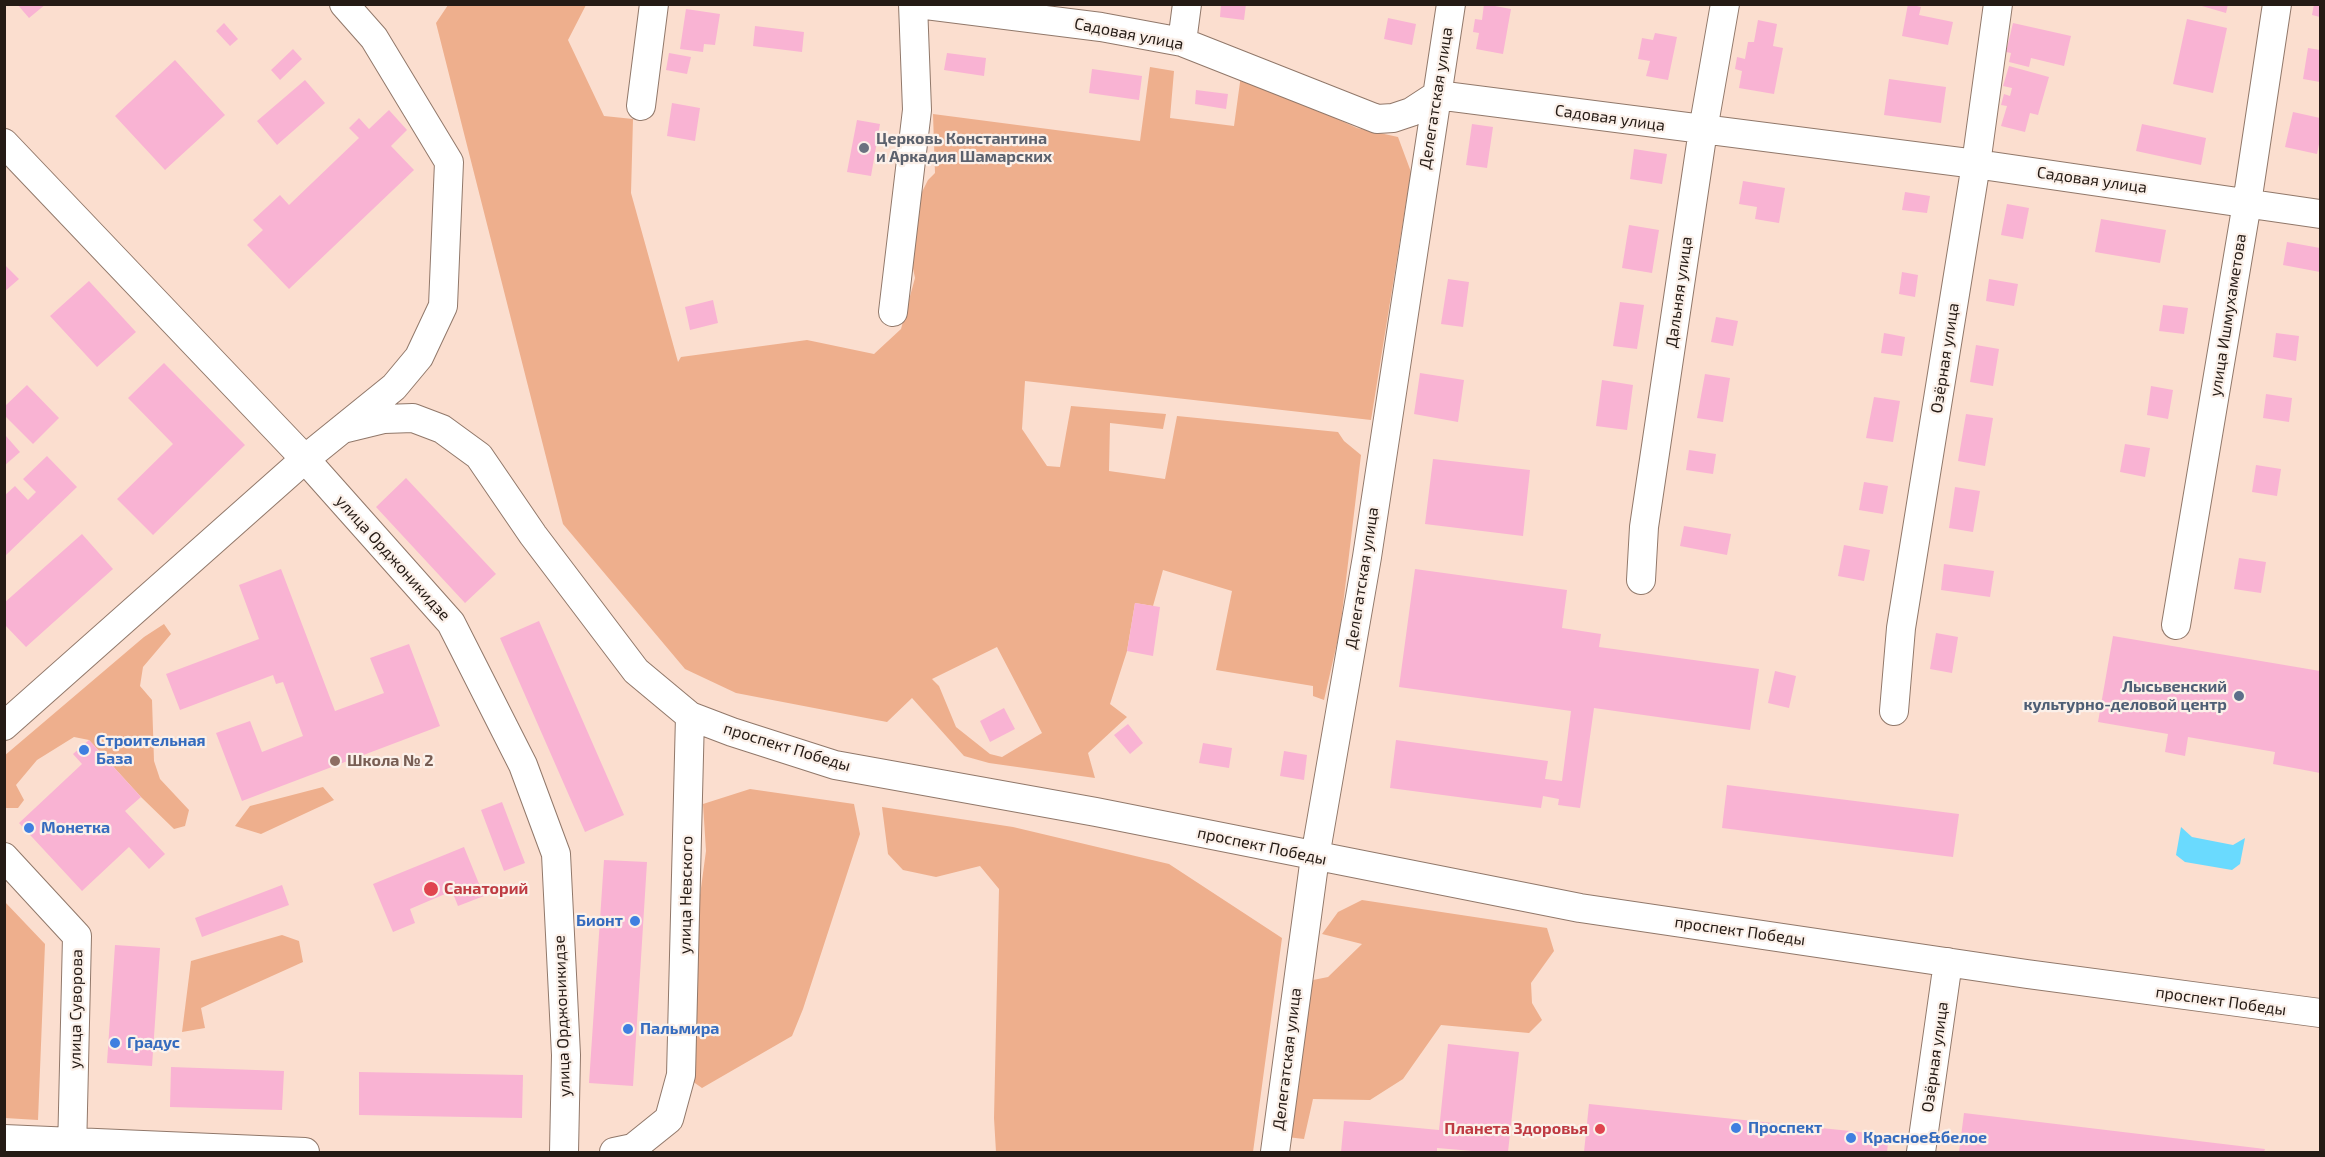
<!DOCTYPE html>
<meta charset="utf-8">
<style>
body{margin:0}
#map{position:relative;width:2325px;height:1157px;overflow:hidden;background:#fbdecf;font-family:"Exo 2",sans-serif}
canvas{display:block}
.frame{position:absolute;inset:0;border:6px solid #251b15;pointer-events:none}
</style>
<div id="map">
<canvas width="2325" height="1157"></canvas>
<div class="frame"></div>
</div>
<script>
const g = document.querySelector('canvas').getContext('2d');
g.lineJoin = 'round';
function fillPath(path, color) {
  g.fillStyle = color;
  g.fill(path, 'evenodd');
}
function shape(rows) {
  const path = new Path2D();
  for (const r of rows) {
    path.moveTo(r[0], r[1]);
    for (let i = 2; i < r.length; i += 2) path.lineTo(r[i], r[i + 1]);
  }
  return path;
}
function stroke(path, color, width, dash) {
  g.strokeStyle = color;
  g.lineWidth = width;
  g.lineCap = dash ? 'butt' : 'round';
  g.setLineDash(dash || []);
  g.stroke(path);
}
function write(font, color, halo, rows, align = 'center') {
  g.font = font + ' "Exo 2",sans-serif';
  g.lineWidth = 4.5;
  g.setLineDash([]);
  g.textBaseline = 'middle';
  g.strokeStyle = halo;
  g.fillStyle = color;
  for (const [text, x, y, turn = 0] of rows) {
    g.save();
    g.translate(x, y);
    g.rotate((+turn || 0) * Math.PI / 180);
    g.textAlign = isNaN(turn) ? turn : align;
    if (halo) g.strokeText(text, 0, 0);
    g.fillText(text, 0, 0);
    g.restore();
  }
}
fillPath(shape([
 [448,5,586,5,568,40,604,116,633,119,631,193,678,362,681,357,807,340,874,354,901,329,915,278,908,244,913,210,928,180,935,173,933,114,1140,141,1150,67,1174,71,1170,118,1234,126,1241,75,1357,128,1398,137,1411,172,1371,420,1025,381,1022,429,1047,466,1060,467,1071,406,1166,414,1163,429,1110,423,1109,471,1165,479,1177,416,1338,432,1344,441,1361,455,1340,630,1324,700,1313,696,1313,686,1216,670,1232,591,1163,570,1153,606,1135,603,1127,651,1110,704,1127,717,1088,753,1095,778,989,763,964,756,912,698,887,722,736,693,685,669,563,524,436,23],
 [997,647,1042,733,1002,757,990,754,956,727,939,686,932,679],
 [164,624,171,634,143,667,140,686,152,700,154,761,160,779,189,810,185,826,174,829,141,797,89,740,74,737,37,760,16,785,24,800,18,808,5,808,4,756,144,637],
 [323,787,334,800,261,834,235,826,250,806],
 [750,789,854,804,860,834,803,1009,792,1036,702,1088,692,1081,693,947,706,851,703,804],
 [882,807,1013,827,1169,864,1282,938,1253,1152,996,1152,994,1118,999,889,980,866,936,877,903,870,888,854],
 [1362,900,1547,928,1554,951,1531,983,1532,1003,1542,1020,1529,1033,1441,1025,1403,1079,1370,1100,1313,1099,1304,1139,1287,1137,1308,981,1328,977,1362,944,1322,934,1338,912],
 [5,902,45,944,38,1120,5,1118],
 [282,935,299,941,303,962,201,1008,205,1028,182,1032,191,961]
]), '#eeaf8d');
fillPath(shape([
 [2181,827,2192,837,2233,845,2245,838,2240,864,2232,870,2185,862,2176,855]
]), '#6adafe');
fillPath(shape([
 [17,4,46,4,29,18],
 [1221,4,1246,4,1244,20,1220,17],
 [1484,4,1511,9,1503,54,1476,49,1479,33,1473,32,1475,19,1482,20],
 [1908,4,1921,7,1919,15,1953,22,1948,45,1902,36],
 [2195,4,2228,4,2226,13],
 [2314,4,2320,4,2320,17,2312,15],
 [686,9,720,14,715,45,704,44,703,52,680,49],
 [1388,18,1416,24,1412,45,1384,39],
 [2187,19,2227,28,2213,93,2173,84],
 [1758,20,1777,24,1773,46,1783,48,1774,94,1739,88,1742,71,1735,69,1737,57,1745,59,1748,42,1754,42],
 [224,23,238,39,230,46,216,31],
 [2013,23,2071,36,2064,66,2031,58,2029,67,2009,62,2011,53,2006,52],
 [755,26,804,32,802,52,753,46],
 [1655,33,1677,37,1668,80,1646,76,1650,61,1638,59,1642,38,1653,40],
 [2308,48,2320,50,2320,82,2303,79],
 [293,49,302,59,280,80,271,70],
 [669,53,691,57,687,74,666,70],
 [947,53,986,58,984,76,944,70],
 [175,60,225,115,165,170,115,116],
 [2009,66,2049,77,2038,115,2030,113,2025,132,2001,126,2007,106,2001,105,2004,94,2010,96,2012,88,2003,86],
 [1092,69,1142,76,1139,100,1089,93],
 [1889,79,1946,87,1941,123,1884,115],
 [305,80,325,103,277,145,257,121],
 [1196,90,1228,94,1226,109,1195,104],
 [672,103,700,108,695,141,667,136],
 [389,110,407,130,391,146,414,170,289,289,247,245,263,230,253,220,280,195,289,205,359,138,349,128,359,118,369,129],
 [2293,112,2320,118,2320,139,2317,154,2285,147],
 [857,120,880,124,871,176,847,172],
 [1472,124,1493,127,1487,168,1466,165],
 [2142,124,2206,138,2201,165,2136,151],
 [1634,149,1667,154,1662,184,1630,179],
 [1743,181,1785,188,1779,223,1755,219,1757,207,1739,204],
 [1905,192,1930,196,1927,213,1902,210],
 [2007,204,2029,208,2023,239,2001,235],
 [2101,219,2166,230,2160,263,2095,252],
 [1629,225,1659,230,1652,273,1622,268],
 [2287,242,2320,248,2320,272,2283,265],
 [4,264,19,279,4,292],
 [1902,272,1918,275,1915,297,1899,294],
 [1448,279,1469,282,1463,327,1441,324],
 [1989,279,2018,284,2014,306,1986,301],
 [89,281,136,332,97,367,50,316],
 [713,300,718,323,690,330,685,307],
 [1620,302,1644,305,1637,349,1613,346],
 [2163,305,2188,308,2184,334,2159,331],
 [1716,317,1738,321,1733,346,1711,342],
 [1884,333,1905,337,1902,356,1881,353],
 [2276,333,2299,336,2296,361,2273,357],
 [1976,345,1999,349,1993,386,1970,382],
 [164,363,245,445,153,535,117,499,173,444,128,398],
 [1420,373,1464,380,1458,422,1414,414],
 [1705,374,1730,378,1723,422,1697,418],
 [1602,380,1633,385,1627,430,1596,426],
 [27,385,59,418,33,444,4,415,4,407],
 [2151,386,2173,390,2168,419,2147,415],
 [2266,394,2292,398,2289,422,2263,418],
 [1874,397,1900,401,1893,442,1866,438],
 [1966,414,1993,418,1985,466,1958,461],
 [6,436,20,452,4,466,4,437],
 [2125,444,2150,448,2145,477,2120,472],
 [1689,450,1716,454,1713,474,1686,470],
 [47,456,77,487,4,557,4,496,15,486,28,500,36,492,23,479],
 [1433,459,1530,470,1523,536,1425,524],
 [2256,465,2281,469,2277,496,2252,492],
 [406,478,496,574,465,603,376,507],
 [1864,482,1888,486,1883,514,1859,510],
 [1955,487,1980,491,1973,532,1949,528],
 [1684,526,1731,534,1727,555,1680,546],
 [82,534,113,569,26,647,4,624,4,603],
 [1844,545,1870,550,1864,581,1838,576],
 [2239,558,2266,562,2261,593,2234,589],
 [1944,564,1994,571,1990,597,1941,590],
 [281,569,335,711,384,693,370,658,409,644,440,726,242,801,216,733,250,721,262,752,303,736,283,682,276,684,273,675,180,710,166,674,259,639,239,585],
 [1415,569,1567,590,1562,628,1601,634,1599,647,1759,669,1750,730,1594,708,1580,808,1558,805,1559,799,1543,796,1541,808,1390,788,1396,740,1548,761,1545,779,1562,781,1571,711,1399,687],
 [1135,603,1160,607,1153,656,1127,651],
 [539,621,624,815,585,832,500,638],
 [1936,633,1958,637,1952,673,1930,669],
 [2113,636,2320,671,2320,773,2273,764,2275,752,2188,737,2185,756,2165,752,2168,734,2098,722],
 [1775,671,1796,676,1789,708,1768,703],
 [1004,708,1015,729,990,742,980,721],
 [1128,724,1143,743,1130,754,1114,735],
 [89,740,141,797,125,811,165,854,149,869,129,847,82,891,19,823,82,764,73,754],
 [1203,743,1232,748,1229,768,1199,763],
 [1284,751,1307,755,1304,780,1280,776],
 [1727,785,1959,814,1953,857,1722,828],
 [502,802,525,863,504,871,481,810],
 [464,847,484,896,458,906,452,891,410,909,415,923,393,932,373,884],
 [604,860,647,862,633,1086,589,1083],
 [282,885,289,905,202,937,195,918],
 [115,945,160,948,152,1066,107,1063],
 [1448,1044,1519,1052,1508,1152,1484,1152,1437,1148,1437,1152,1341,1152,1344,1121,1439,1130],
 [171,1067,284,1071,282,1110,170,1107],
 [359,1072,523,1075,522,1118,359,1115],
 [1589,1104,1889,1135,1887,1152,1584,1152],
 [1964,1113,2265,1149,2264,1152,1959,1152]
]), '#f9b3d3');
const minor = shape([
 [918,4,1101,27,1182,42,1377,119,1393,118,1411,112,1437,95,1976,164,2320,214],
 [1182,42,1187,4],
 [641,106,654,4],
 [4,143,305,459,451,623,523,765,556,854,566,1055,564,1152],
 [893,312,917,110,913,4],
 [343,429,384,419,413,418,442,429,479,456,533,535,636,671,690,716,732,732,835,765,1096,812,1580,908,2027,974,2320,1013],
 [1641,580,1644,527,1703,130,1725,4],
 [2176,625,2247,203,2277,4],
 [1894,711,1901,628,1976,164,1998,4],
 [4,726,305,459,394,387,419,357,443,306,449,162,374,38,344,4],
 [4,857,77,936,72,1152],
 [4,1139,305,1152],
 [614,1152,633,1148,669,1119,681,1075,690,716],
 [1275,1152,1315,857,1367,557,1451,4],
 [1921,1152,1948,962]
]);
stroke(minor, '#91786a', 30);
stroke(minor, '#fff', 28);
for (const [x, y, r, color] of [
 [864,148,6,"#6b7280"],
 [2239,696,6,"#5c6f8a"],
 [84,750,6,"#3f7fe0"],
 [335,761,6,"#8d6e63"],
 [29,828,6,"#3f7fe0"],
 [431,889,8,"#e0444e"],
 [635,921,6,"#3f7fe0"],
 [628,1029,6,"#3f7fe0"],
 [115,1043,6,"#3f7fe0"],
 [1736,1128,6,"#3f7fe0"],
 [1600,1129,6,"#e0444e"],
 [1851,1138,6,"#3f7fe0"]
]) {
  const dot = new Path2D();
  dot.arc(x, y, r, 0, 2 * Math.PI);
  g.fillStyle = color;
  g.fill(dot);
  stroke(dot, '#fbf0e9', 2);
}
write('16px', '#251b15', '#fbf0e9', [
 ["Садовая улица",1129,34,11],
 ["Делегатская улица",1436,98,-81],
 ["Садовая улица",1610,118,8],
 ["Садовая улица",2092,180,8],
 ["Дальняя улица",1679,292,-82],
 ["улица Ишмухаметова",2228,315,-81],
 ["Озёрная улица",1945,358,-81],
 ["улица Орджоникидзе",393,558,48],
 ["Делегатская улица",1362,578,-81],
 ["проспект Победы",787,747,17],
 ["проспект Победы",1262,846,12],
 ["улица Невского",686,895,-89],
 ["проспект Победы",1740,931,8],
 ["проспект Победы",2221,1001,8],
 ["улица Суворова",76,1009,-89],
 ["улица Орджоникидзе",562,1016,-92],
 ["Озёрная улица",1935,1057,-82],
 ["Делегатская улица",1287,1059,-83]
]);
write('bold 16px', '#5b616d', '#fbf0e9', [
 ["Церковь Константина",876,139],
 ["и Аркадия Шамарских",876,157]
], 'left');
write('bold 16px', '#4e5e75', '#fbf0e9', [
 ["Лысьвенский",2227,687],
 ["культурно-деловой центр",2227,705]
], 'right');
write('bold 16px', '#366cbe', '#fbf0e9', [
 ["Строительная",96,741],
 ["База",96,759],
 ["Монетка",41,828],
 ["Бионт",623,921,"right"],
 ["Пальмира",640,1029],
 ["Градус",127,1043],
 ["Проспект",1748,1128],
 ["Красное&белое",1863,1138]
], 'left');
write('bold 16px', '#785e54', '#fbf0e9', [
 ["Школа № 2",347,761]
], 'left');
write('bold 16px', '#be3a42', '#fbf0e9', [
 ["Санаторий",444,889],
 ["Планета Здоровья",1588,1129,"right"]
], 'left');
</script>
